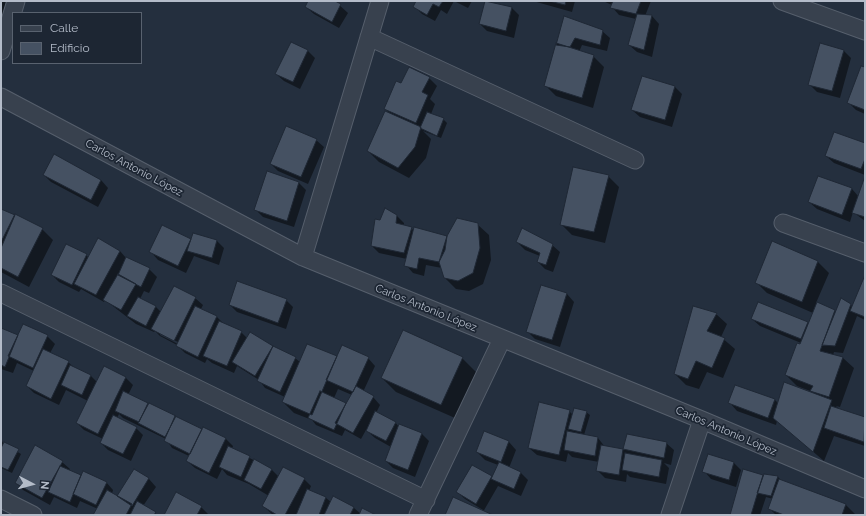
<!DOCTYPE html>
<meta charset="utf-8">
<style>
body{margin:0}
#map{position:relative;width:866px;height:516px;overflow:hidden;background:#242f3e;font-family:Raleway,sans-serif}
canvas{display:block}
.frame{position:absolute;inset:0;border:2px solid #b4bcc9;pointer-events:none}
.legend{position:absolute;left:12px;top:12px;width:130px;height:52px;box-sizing:border-box;background:#1d2633;border:1px solid #59626f;margin:0;padding:5px 7px;list-style:none;font-size:12px;color:#b4bcc9}
.legend li{display:flex;align-items:center;gap:8px;height:20px}
.legend b{width:20px;border:1px solid #59626f}
.north{position:absolute;left:12px;top:464px;width:40px;height:40px;-webkit-text-stroke:3px #1d2633;paint-order:stroke;rotate:96deg;font-size:11px;font-weight:700;line-height:16px;text-align:center;color:#b4bcc9}
.north::after{content:'';display:block;margin:auto;width:14px;height:18px;background:#b4bcc9;clip-path:polygon(50% 0,100% 100%,50% 72%,0 100%)}
</style>
<div id="map">
<canvas width="866" height="516"></canvas>
<div class="frame"></div>
<ul class="legend">
<li><b style="height:5px;background:#38414e"></b>Calle</li>
<li><b style="height:11px;background:#455162"></b>Edificio</li>
</ul>
<div class="north">N</div>
</div>
<script>
const g = document.querySelector('canvas').getContext('2d');
g.lineJoin = 'round';
function fillPath(path, color) {
  g.fillStyle = color;
  g.fill(path, 'evenodd');
}
function shape(rows) {
  const path = new Path2D();
  for (const r of rows) {
    path.moveTo(r[0], r[1]);
    for (let i = 2; i < r.length; i += 2) path.lineTo(r[i], r[i + 1]);
  }
  return path;
}
function stroke(path, color, width, dash) {
  g.strokeStyle = color;
  g.lineWidth = width;
  g.lineCap = dash ? 'butt' : 'round';
  g.setLineDash(dash || []);
  g.stroke(path);
}
function write(font, color, halo, rows, align = 'center') {
  g.font = font + ' Raleway,sans-serif';
  g.lineWidth = 3.5;
  g.setLineDash([]);
  g.textBaseline = 'middle';
  g.strokeStyle = halo;
  g.fillStyle = color;
  for (const [text, x, y, turn = 0] of rows) {
    g.save();
    g.translate(x, y);
    g.rotate((+turn || 0) * Math.PI / 180);
    g.textAlign = isNaN(turn) ? turn : align;
    if (halo) g.strokeText(text, 0, 0);
    g.fillText(text, 0, 0);
    g.restore();
  }
}
fillPath(shape([
 [1,1,6,1,1,24],
 [309,1,338,1,337,3,348,13,339,28,314,14,306,7],
 [417,1,454,1,447,14,441,10,435,21,422,14,414,6],
 [454,1,472,1,468,8],
 [486,1,512,8,519,15,514,38,487,31,480,24],
 [533,1,575,1,572,12],
 [603,1,651,1,645,16,652,16,659,24,652,57,637,52,629,45,636,19,619,15,612,7,612,5],
 [564,17,602,31,610,38,607,51,582,45,579,52,593,56,604,67,593,108,556,96,545,85],
 [292,43,308,51,315,58,300,89,284,81,276,74],
 [844,51,851,58,840,98,817,92,809,84],
 [865,68,865,114,856,110,849,103],
 [429,78,437,86,430,99,435,104,431,114,443,119,447,123,441,138,423,131,431,139,426,158,409,178,379,162,368,151,391,114,385,109,401,84],
 [675,87,682,94,672,127,640,117,632,110],
 [316,140,324,147,308,184,278,171,271,164],
 [865,144,865,175,834,163,826,156],
 [268,173,299,183,306,190,294,227,263,217,256,210],
 [44,175,101,180,108,188,98,207,51,182],
 [608,176,619,187,605,243,572,235,561,224],
 [865,179,865,221,853,212,850,222,817,209,809,202,852,189,859,197],
 [1,210,42,229,53,240,29,287,1,272],
 [397,216,404,223,404,226,411,228,414,231,415,228,448,237,477,224,489,235,491,260,483,284,469,291,456,289,445,278,442,268,426,265,424,276,413,273,406,265,407,259,379,253,372,246,381,222],
 [163,227,192,240,217,241,224,248,219,265,194,256,186,273,158,260,151,252],
 [517,242,552,245,560,252,553,272,545,269,538,262,540,256,525,250],
 [120,251,126,258,149,269,157,277,149,293,144,291,140,299,156,307,161,312,195,298,203,305,201,309,217,317,224,324,241,332,247,338,250,334,295,358,300,362,336,357,368,358,375,366,363,392,373,397,380,405,376,413,395,422,399,427,422,434,429,441,415,477,393,468,386,461,391,447,375,438,366,430,361,439,345,430,342,436,316,425,312,420,294,413,283,402,285,397,265,388,259,380,237,366,234,373,212,363,207,359,205,363,185,353,177,345,160,336,155,331,154,332,136,324,105,300,104,302,81,289,79,292,59,282,52,275,86,255,89,258],
 [160,333,178,342,178,344,160,335],
 [338,389,352,395,347,404,334,398],
 [818,262,829,273,816,303,836,312,851,305,853,307,865,278,865,320,857,316,843,353,834,352,833,355,843,358,854,368,840,407,836,406,840,410,865,419,865,446,834,436,824,461,777,421,776,425,737,411,730,403,775,400,779,404,817,396,813,392,797,386,786,375,801,343,760,326,752,319,809,324,813,313,767,293,756,282],
 [542,286,567,294,574,302,560,347,535,339,528,332],
 [286,300,293,307,286,329,237,312,230,305],
 [716,314,727,324,721,337,735,349,723,378,707,372,699,389,686,385,675,374],
 [24,325,47,336,55,344,50,353,68,362,76,369,91,376,97,382,104,367,126,378,133,385,128,395,202,431,204,428,226,439,233,446,232,449,271,469,279,477,304,479,311,486,309,491,326,498,331,502,333,498,354,508,361,514,374,515,273,515,263,506,269,496,249,484,227,475,222,469,217,479,195,468,187,461,189,456,172,448,166,439,123,418,119,414,117,418,136,428,143,435,131,461,108,450,101,443,103,439,84,430,77,423,88,401,66,390,59,405,34,393,27,386,34,371,17,363,13,373,1,369,1,329,18,337],
 [462,358,476,372,455,418,396,392,382,378],
 [569,411,573,415,586,412,590,415,584,435,598,438,605,447,624,450,666,443,674,450,671,465,664,463,669,468,666,484,630,477,627,474,626,482,605,478,597,470,599,462,572,457,568,453,566,462,537,455,529,448],
 [485,433,509,442,516,450,509,468,521,473,528,480,521,496,498,486,483,512,491,515,447,515,483,510,465,499,457,492,472,466,492,478,498,465,485,460,477,452],
 [1,439,3,443,21,454,12,473,1,468],
 [62,462,70,469,69,471,82,476,106,482,113,490,112,494,117,497,134,470,149,479,156,487,143,506,158,515,95,515,98,509,80,501,77,508,54,497,50,505,23,490,16,482],
 [734,463,741,470,736,487,711,479,704,471],
 [762,475,764,477,765,475,778,477,782,481,845,504,856,515,776,515,770,509,773,499,766,497,760,515,731,515],
 [201,507,209,515,165,515]
]), '#0007');
const building = shape([
 [308,1,335,1,341,4,332,22,305,7,308,1],
 [416,1,443,1,439,7,433,4,427,15,413,7,416,1],
 [485,1,512,7,506,31,479,24,485,1],
 [549,1,566,1,565,5,549,1],
 [613,1,641,1,636,14,610,8,613,1],
 [637,14,652,15,644,50,628,45,637,14],
 [564,16,603,30,600,45,575,38,570,47,556,45,564,16],
 [291,42,308,50,293,82,275,74,291,42],
 [556,43,594,55,582,98,544,86,556,43],
 [820,43,844,50,832,91,808,85,820,43],
 [861,66,865,67,865,110,847,103,861,66],
 [409,67,430,77,422,92,428,95,416,123,384,109,396,81,401,83,409,67],
 [642,76,675,86,665,120,631,110,642,76],
 [385,111,421,127,415,147,398,168,367,151,385,111],
 [427,112,444,118,437,136,420,128,427,112],
 [286,126,317,139,301,177,270,164,286,126],
 [834,132,865,143,865,159,861,169,825,156,834,132],
 [54,154,101,180,91,200,43,175,54,154],
 [573,167,609,175,594,232,560,225,573,167],
 [267,171,299,182,287,221,254,210,267,171],
 [818,176,852,188,842,215,808,202,818,176],
 [865,176,865,217,852,213,865,176],
 [385,208,397,215,396,223,412,227,404,253,371,246,375,219,380,220,385,208],
 [1,209,15,215,1,248,1,209],
 [15,214,43,228,18,277,1,268,1,242,15,214],
 [457,218,478,223,480,248,473,273,458,281,444,278,439,262,445,250,447,236,457,218],
 [162,225,191,239,178,266,149,252,162,225],
 [414,227,447,236,439,262,419,258,417,269,404,266,414,227],
 [522,228,553,244,546,265,537,262,540,253,516,242,522,228],
 [193,233,217,240,212,258,187,251,193,233],
 [98,238,120,251,96,295,74,284,98,238],
 [772,241,818,261,802,302,755,283,772,241],
 [66,244,87,254,72,285,51,275,66,244],
 [126,257,150,268,141,287,118,275,126,257],
 [118,274,136,284,121,310,103,300,118,274],
 [865,275,865,317,850,311,865,275],
 [237,281,287,299,278,323,229,305,237,281],
 [541,285,567,293,552,340,526,332,541,285],
 [174,286,196,297,174,341,151,329,174,286],
 [138,297,156,306,146,326,127,316,138,297],
 [841,298,851,304,835,346,822,345,841,298],
 [758,302,808,322,801,339,751,319,758,302],
 [817,302,835,310,820,351,843,357,829,397,810,391,813,386,785,375,797,343,800,344,817,302],
 [195,306,217,316,198,357,176,346,195,306],
 [693,306,717,313,707,331,725,338,712,368,696,361,688,379,674,374,693,306],
 [219,321,242,331,227,366,203,356,219,321],
 [23,324,48,335,33,368,8,356,23,324],
 [1,328,18,335,5,367,1,365,1,328],
 [403,330,463,357,441,405,381,378,403,330],
 [250,332,273,346,255,376,232,362,250,332],
 [307,344,337,356,312,415,282,402,307,344],
 [342,345,369,357,353,392,326,380,342,345],
 [273,346,296,357,280,392,257,381,273,346],
 [43,349,69,361,51,399,26,386,43,349],
 [70,365,91,375,82,395,61,385,70,365],
 [104,366,126,377,98,434,76,423,104,366],
 [784,382,832,400,813,452,773,418,784,382],
 [735,385,775,399,768,418,728,403,735,385],
 [356,386,374,396,353,433,335,423,356,386],
 [123,391,148,403,139,422,115,411,123,391],
 [320,391,346,403,334,430,308,418,320,391],
 [539,402,570,410,559,455,528,448,539,402],
 [149,403,176,416,165,437,138,423,149,403],
 [831,406,865,417,864,442,824,428,831,406],
 [574,408,587,411,581,432,568,429,574,408],
 [375,411,396,422,386,441,366,431,375,411],
 [113,415,137,427,123,454,100,443,113,415],
 [175,416,202,429,190,454,164,441,175,416],
 [399,424,422,433,408,470,385,461,399,424],
 [203,427,226,438,209,473,186,461,203,427],
 [484,431,509,441,501,462,476,452,484,431],
 [567,431,598,437,595,456,564,450,567,431],
 [627,434,667,442,664,458,623,449,627,434],
 [4,442,19,449,8,470,1,467,1,448,4,442],
 [35,445,63,461,42,498,15,483,35,445],
 [601,445,623,449,619,475,596,471,601,445],
 [228,446,250,456,241,477,219,467,228,446],
 [625,453,662,460,659,477,622,470,625,453],
 [708,454,734,462,729,480,702,472,708,454],
 [254,459,272,469,261,489,244,480,254,459],
 [499,462,521,472,514,489,491,479,499,462],
 [472,465,492,476,476,504,456,492,472,465],
 [60,466,81,475,70,502,48,492,60,466],
 [283,467,305,478,285,515,277,515,262,506,283,467],
 [134,469,149,478,132,506,117,496,134,469],
 [743,469,763,475,751,515,730,515,743,469],
 [83,471,107,482,96,505,73,494,83,471],
 [764,474,778,476,771,496,757,493,764,474],
 [779,479,846,504,842,515,784,515,768,509,779,479],
 [307,489,326,497,319,515,296,515,307,489],
 [107,490,132,504,126,515,93,515,107,490],
 [176,492,202,506,197,515,164,515,176,492],
 [333,496,354,507,350,515,324,515,333,496],
 [453,497,493,515,445,515,453,497],
 [137,501,156,512,154,515,130,515,137,501],
 [362,508,376,515,359,515,362,508]
]);
fillPath(building, '#455162');
stroke(building, '#1f2835', 1);
const street = shape([
 [782,1,865,31],
 [369,37,635,160],
 [1,51,16,1],
 [1,97,303,257,702,420,865,489],
 [783,223,865,253],
 [303,257,380,1],
 [1,293,426,500],
 [1,499,33,515],
 [418,515,502,339],
 [670,515,702,420]
]);
stroke(street, '#565f6c', 19);
stroke(street, '#38414e', 17);
write('11px', '#b4bcc9', '#1d2633', [
 ["Carlos Antonio López",134,168,28],
 ["Carlos Antonio López",426,308,22],
 ["Carlos Antonio López",726,431,23]
]);
</script>
